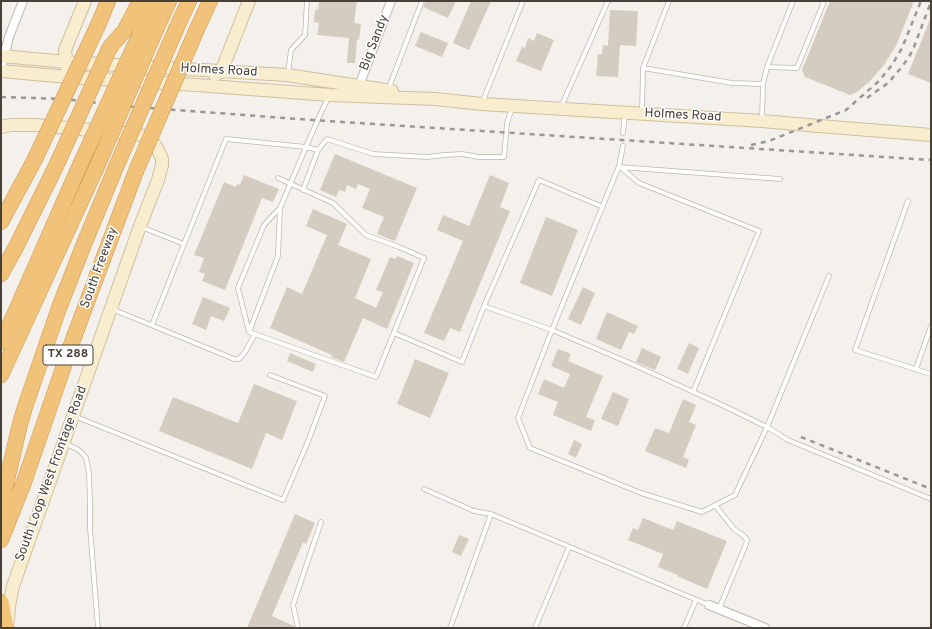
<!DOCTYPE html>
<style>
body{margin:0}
#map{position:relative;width:932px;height:629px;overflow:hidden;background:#f4f0eb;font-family:Overpass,sans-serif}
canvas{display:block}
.frame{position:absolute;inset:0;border:2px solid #474139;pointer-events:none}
</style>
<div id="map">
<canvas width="932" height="629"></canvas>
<div class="frame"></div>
</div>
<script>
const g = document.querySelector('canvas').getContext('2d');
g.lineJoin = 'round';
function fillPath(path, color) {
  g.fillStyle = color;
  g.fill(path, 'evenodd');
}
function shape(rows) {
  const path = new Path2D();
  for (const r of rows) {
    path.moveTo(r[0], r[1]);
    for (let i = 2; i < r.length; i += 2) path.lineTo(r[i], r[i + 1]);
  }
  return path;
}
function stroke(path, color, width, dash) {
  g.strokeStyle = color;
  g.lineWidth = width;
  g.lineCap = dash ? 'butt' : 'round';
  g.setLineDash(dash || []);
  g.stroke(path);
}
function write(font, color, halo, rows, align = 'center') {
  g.font = font + ' Overpass,sans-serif';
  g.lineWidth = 3;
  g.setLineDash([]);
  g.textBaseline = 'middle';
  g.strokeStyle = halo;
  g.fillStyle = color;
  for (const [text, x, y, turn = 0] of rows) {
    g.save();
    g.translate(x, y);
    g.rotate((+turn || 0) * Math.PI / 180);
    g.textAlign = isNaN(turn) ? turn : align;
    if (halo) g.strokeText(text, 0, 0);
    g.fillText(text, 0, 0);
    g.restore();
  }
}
fillPath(shape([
 [319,1,357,1,354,23,361,24,359,40,357,39,355,63,347,63,349,38,317,35,319,23,314,22,315,10,318,10],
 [426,1,456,1,448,18,423,7],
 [471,1,491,1,469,50,453,43],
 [830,1,914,1,896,46,884,65,869,82,857,92,850,95,805,77,802,70],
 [610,10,638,11,636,46,620,45,618,77,596,76,598,54,602,54,603,45,608,46],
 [931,17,931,83,908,74],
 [421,32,448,43,442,57,415,46],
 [537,33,554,40,541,71,516,61,522,47,525,48,528,38,534,41],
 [335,154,417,188,395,241,377,234,384,217,362,208,370,189,358,184,356,189,347,185,345,192,339,190,336,197,320,190],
 [244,175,279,189,273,202,262,198,225,290,202,281,205,274,199,272,204,258,194,255,224,182,236,187,237,184,240,185],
 [490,175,509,183,500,207,510,211,460,332,450,328,444,341,424,333,463,241,437,230,443,215,469,226],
 [313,209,347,224,338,245,371,259,355,298,376,308,383,292,376,290,390,257,396,259,397,256,414,263,387,329,363,318,344,362,331,357,332,355,270,328,287,287,302,294,327,235,306,226],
 [546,217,578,230,552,296,520,283],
 [583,287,595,293,581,325,568,319],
 [203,297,230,308,224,321,211,316,206,330,192,324],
 [607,312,638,326,634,334,629,332,621,350,596,339],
 [689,343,699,348,688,374,677,369],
 [642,348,661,357,655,370,636,362],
 [558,349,571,354,568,361,603,376,586,417,595,420,591,431,553,415,558,402,538,394,544,379,564,388,570,374,551,366],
 [290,353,316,364,313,372,287,361],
 [415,359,449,373,430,418,397,404],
 [254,384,297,401,282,440,266,433,252,469,159,431,173,397,238,423],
 [613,392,629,399,618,426,601,419],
 [683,399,696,405,689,422,696,425,683,457,689,460,686,468,645,451,655,428,669,433],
 [574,440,582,444,576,458,568,454],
 [295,514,315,523,306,544,303,542,272,616,294,626,294,628,247,628],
 [643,518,673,530,677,521,727,541,707,589,677,576,678,575,658,567,663,554,628,540,633,528,638,530],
 [459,535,469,539,461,556,452,552]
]), '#d4ccc1');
const service = shape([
 [669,1,643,68,732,83,763,84],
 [767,67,797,68,823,4,823,1],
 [288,73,291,50,305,35,307,1],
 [388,90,422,1],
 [482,103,523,1],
 [561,107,608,1],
 [642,112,643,68],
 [762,119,763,84,767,67,793,1],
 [623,133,625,113],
 [623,146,619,166,552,330,518,418,530,448,641,493,702,512,735,495,767,427,829,276],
 [619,166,639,183,759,231,693,392],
 [619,167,780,179],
 [303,190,318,150,327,139,373,154,427,157,444,155,462,154,479,157,504,157,507,123,512,108],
 [908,201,855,350,931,374],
 [141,227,184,244],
 [484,306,552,330,632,364,722,405,767,427,788,440,931,499],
 [112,309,234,359,239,359,245,352,255,334],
 [152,325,184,244,226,139,306,147,318,150],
 [249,332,376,377,424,258,399,247,366,235,333,203,278,178],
 [249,332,238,288,264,225,280,208,318,119,329,96],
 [249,332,278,256,280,208],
 [394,333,462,362,484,306,539,180,603,207],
 [916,369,931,326],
 [74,416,283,500,307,444,325,396,270,375],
 [64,443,77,449,82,453,86,458,89,473,90,504,90,528,98,628],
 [424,489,474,511,491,514],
 [715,505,734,529,744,536,747,540,746,544,719,609],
 [298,628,293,605,321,522],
 [450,628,491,514,709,605],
 [535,628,569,547],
 [684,628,696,600]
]);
const minor = shape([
 [1,68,9,37,23,1],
 [359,86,391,1],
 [709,605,765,628]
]);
const secondary = shape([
 [1,56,67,62,287,75,392,91],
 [67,68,65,50,85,1],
 [1,71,68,77,196,85,330,95,435,99,482,104,762,121,807,125,931,135],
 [215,75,221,72,249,1],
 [1,127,11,125,35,125,135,134,144,136,150,140,155,145,159,152,162,159,162,165,158,180,140,226,13,586,9,606,8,620]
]);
const motorway = shape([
 [99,23,108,1],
 [177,27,189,1],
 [197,29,210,1],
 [140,34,156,1],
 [154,34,169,1],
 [110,47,125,30,140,1],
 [1,222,34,161],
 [1,274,16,247,56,166],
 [1,342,11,322,80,165],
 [1,375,95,171],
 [1,513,3,497,20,424,25,407,59,308,84,244,116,167],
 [1,540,24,482,71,345,136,171],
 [1,602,6,628]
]);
stroke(service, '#beb7ae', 5.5);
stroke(minor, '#beb7ae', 10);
stroke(secondary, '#cebf9f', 14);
stroke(motorway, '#ce964a', 16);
stroke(service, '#fff', 4);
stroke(minor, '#fff', 8);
stroke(secondary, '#f9edcf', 12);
stroke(motorway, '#f0c27a', 15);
stroke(shape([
 [1,97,64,99,122,106,312,120,931,160],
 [867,98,888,83,901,68,909,57,914,47,931,2],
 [751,145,769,141,846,110,879,81,892,65,902,48,921,1],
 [801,437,931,489]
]), '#989898', 2.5, [5, 5]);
const motorwayBridge = shape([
 [34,161,99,23],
 [80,165,140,34],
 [56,166,110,47],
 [116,167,177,27],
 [95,171,154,34],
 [136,171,197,29]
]);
stroke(motorwayBridge, '#ce964a', 16, []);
stroke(motorwayBridge, '#f0c27a', 15);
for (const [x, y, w] of [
 [68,355,50]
]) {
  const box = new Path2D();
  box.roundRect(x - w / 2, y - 10, w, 20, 3);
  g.fillStyle = '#fff';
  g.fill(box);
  stroke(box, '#474139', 1);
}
write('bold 12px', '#474139', null, [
 ["TX 288",68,355]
]);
write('13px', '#474139', '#fff', [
 ["Big Sandy",375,43,-69],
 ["Holmes Road",219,71,3],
 ["Holmes Road",683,116,3],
 ["South Freeway",100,268,-70],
 ["South Loop West Frontage Road",52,474,-70]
]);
</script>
